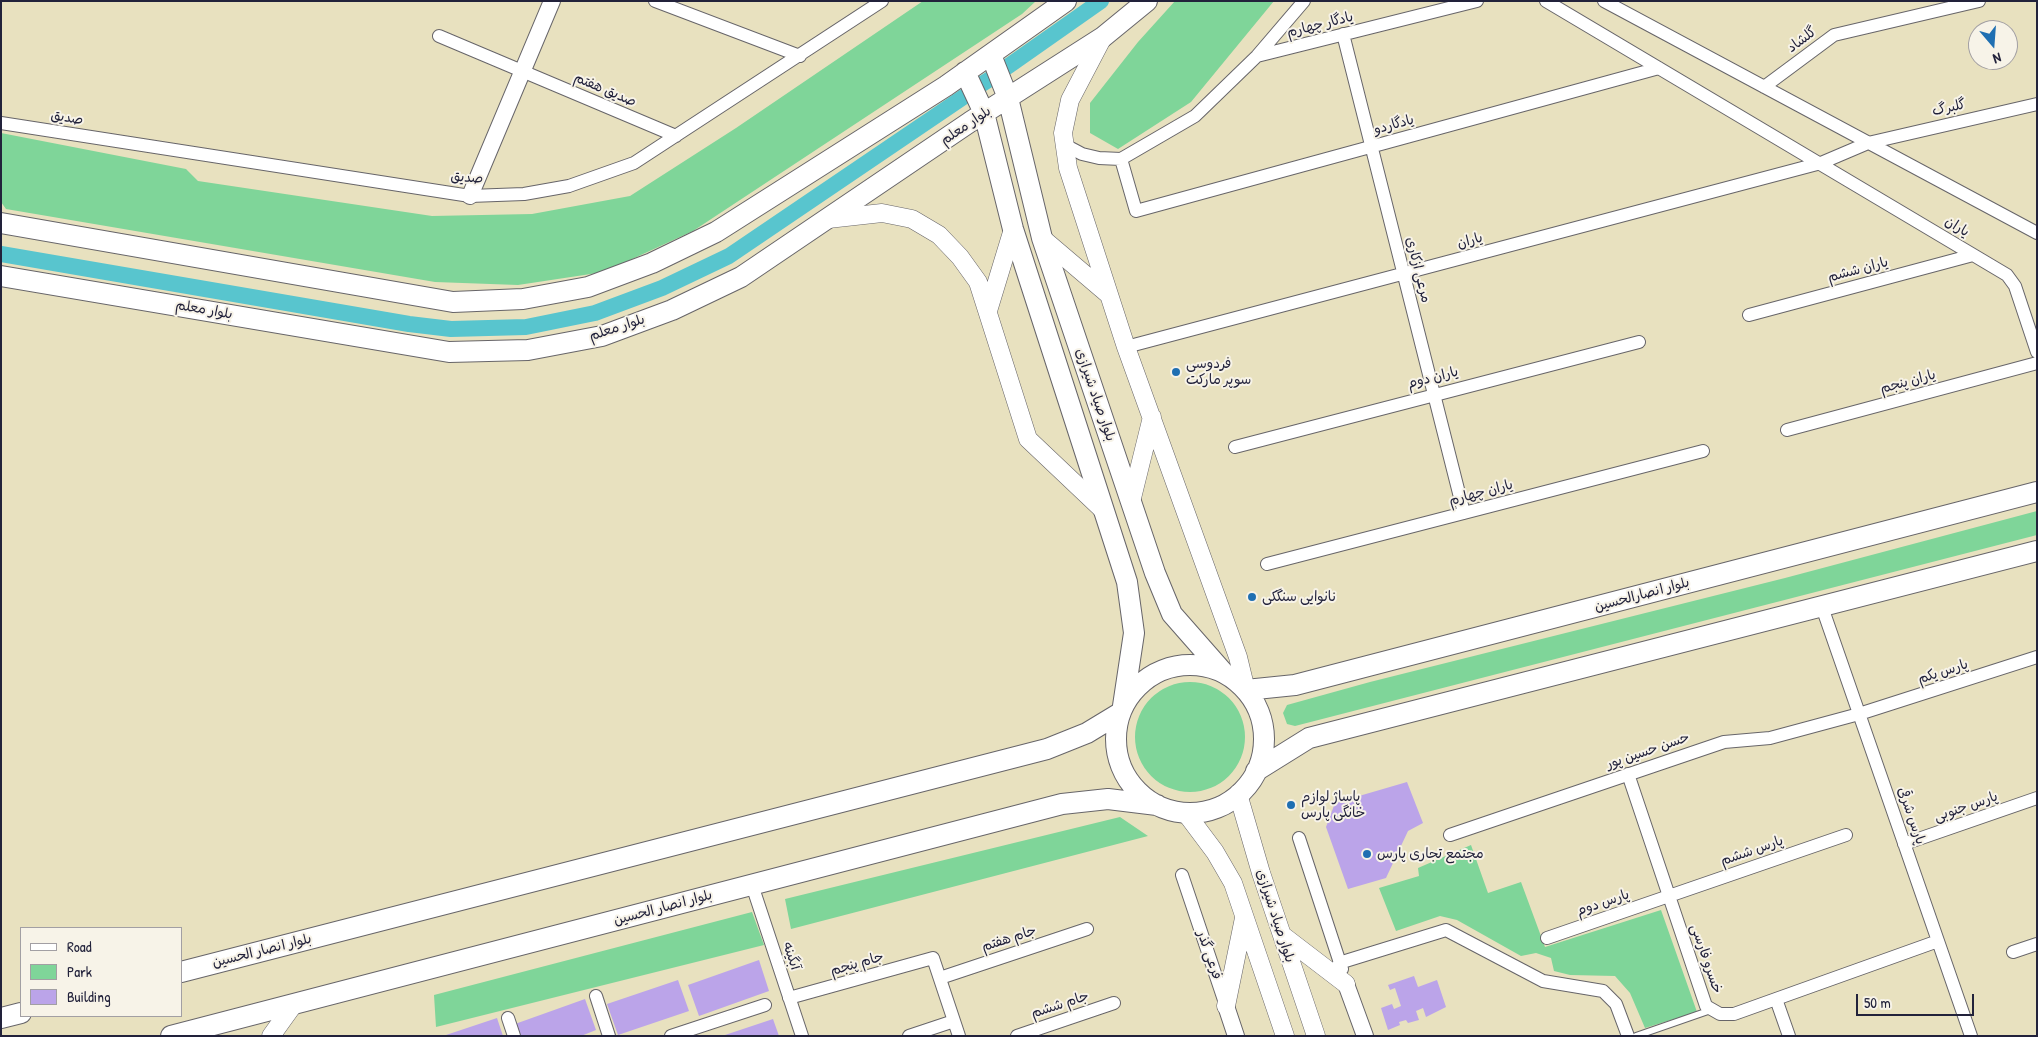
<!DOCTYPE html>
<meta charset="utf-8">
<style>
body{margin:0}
#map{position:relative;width:2038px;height:1037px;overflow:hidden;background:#e8e1bf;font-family:"Patrick Hand",sans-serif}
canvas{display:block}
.frame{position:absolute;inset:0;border:2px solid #22223b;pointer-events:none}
.legend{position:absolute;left:20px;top:927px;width:162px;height:90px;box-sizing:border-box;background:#f7f3e8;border:1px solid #a29fa3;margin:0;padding:6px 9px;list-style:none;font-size:15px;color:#22223b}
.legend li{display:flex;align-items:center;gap:10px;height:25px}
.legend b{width:25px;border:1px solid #a29fa3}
.north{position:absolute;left:1968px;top:20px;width:50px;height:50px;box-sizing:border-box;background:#f7f3e8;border:1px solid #a29fa3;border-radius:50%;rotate:162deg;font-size:14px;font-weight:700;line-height:20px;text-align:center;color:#22223b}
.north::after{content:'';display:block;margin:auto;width:18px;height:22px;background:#1f6fb2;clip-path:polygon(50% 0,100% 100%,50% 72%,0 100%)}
.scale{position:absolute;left:1856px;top:994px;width:118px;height:22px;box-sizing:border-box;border:2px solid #22223b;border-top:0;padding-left:6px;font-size:15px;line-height:18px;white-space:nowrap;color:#22223b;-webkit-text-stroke:4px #f7f3e8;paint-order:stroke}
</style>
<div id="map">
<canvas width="2038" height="1037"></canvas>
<div class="frame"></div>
<ul class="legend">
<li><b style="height:6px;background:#fff"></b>Road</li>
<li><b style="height:14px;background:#7fd599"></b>Park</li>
<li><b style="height:14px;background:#bba4e9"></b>Building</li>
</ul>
<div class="north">N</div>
<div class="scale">50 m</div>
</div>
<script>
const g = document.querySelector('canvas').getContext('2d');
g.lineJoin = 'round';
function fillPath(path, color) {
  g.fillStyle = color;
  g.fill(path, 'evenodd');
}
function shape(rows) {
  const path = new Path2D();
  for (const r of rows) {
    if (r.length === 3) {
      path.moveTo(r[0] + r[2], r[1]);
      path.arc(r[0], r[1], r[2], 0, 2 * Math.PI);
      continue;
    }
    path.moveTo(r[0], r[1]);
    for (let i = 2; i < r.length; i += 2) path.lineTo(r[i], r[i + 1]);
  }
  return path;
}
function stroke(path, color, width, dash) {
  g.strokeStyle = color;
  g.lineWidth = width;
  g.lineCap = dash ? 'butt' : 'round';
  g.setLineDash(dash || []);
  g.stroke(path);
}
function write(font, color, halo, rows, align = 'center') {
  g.font = font + ' "Patrick Hand","Playpen Sans Arabic",sans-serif';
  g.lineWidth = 4;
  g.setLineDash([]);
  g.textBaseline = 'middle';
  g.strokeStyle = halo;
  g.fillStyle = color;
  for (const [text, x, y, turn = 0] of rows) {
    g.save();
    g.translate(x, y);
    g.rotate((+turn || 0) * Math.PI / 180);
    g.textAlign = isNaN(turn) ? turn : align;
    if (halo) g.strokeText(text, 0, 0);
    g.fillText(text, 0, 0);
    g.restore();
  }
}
fillPath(shape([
 [923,1,1036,1,1022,14,693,231,604,272,518,285,435,282,6,209,1,202,1,133,186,169,198,181,432,216,532,214,630,196,736,128],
 [1175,1,1274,1,1191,102,1118,149,1090,133,1090,103,1138,42],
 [2037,511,2037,535,1295,726,1287,724,1283,713,1287,705,1370,682,1785,578],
 [1190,737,55],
 [1120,817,1148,836,791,929,785,899],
 [1471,845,1488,893,1521,882,1545,947,1661,910,1697,1012,1645,1028,1630,993,1615,976,1570,975,1554,971,1551,958,1536,953,1521,956,1457,920,1440,916,1396,931,1379,888,1419,876,1418,868],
 [752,912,764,945,436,1027,434,995]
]), '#7fd599');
stroke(shape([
 [1007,67,1101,1],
 [982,84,990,79],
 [1,254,409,324,451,329,526,327,595,313,662,288,729,256,965,96]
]), '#58c5ce', 16);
fillPath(shape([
 [1407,782,1423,823,1408,831,1386,878,1348,889,1326,827,1335,803],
 [759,960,769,991,699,1016,688,985],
 [1414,976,1418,987,1437,980,1446,1007,1426,1017,1423,1008,1416,1011,1419,1020,1408,1023,1406,1020,1399,1022,1400,1025,1388,1030,1381,1008,1392,1004,1394,1009,1401,1006,1395,988,1390,990,1388,985],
 [678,980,689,1011,618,1035,607,1004],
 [585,999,596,1030,581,1036,519,1036,515,1024],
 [497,1018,503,1036,446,1036,446,1035],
 [773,1019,779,1036,725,1036,725,1035]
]), '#bba4e9');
const service = shape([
 [1636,1036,1711,1010]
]);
const minor = shape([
 [655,1,800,56],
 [1304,1,1257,56,1195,116,1121,159,1136,211,1659,68],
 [1546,1,2007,275,2015,286,2037,352],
 [1604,1,2037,233],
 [1343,34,1464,513],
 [439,36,676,136],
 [1257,56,1477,1],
 [1764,87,1834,35,1979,1],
 [1,123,470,196,524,194,569,186,634,163,882,1],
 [1065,145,1082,154,1099,158,1121,159],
 [1749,315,1973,255],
 [1126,347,1821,163,1868,143,2037,104],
 [1787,430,2037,363],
 [1235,447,1639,342],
 [1267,564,1703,451],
 [1822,607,1971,1036],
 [1628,774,1706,1006,1720,1014,1734,1014,1938,941],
 [1450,835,1724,742,1770,738,1859,714,2037,657],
 [1299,838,1342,969],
 [1904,844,2037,798],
 [1182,875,1226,1006],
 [752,885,802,1036],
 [1547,938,1846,835],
 [2013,952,2037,944],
 [1339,963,1446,930,1543,981,1603,991,1616,1004,1628,1036],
 [940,978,1087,929],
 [596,996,609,1036],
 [789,998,933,958,954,1021],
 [1776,999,1789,1036],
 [508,1018,514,1036],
 [671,1036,765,1005],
 [909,1036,954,1021,959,1036],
 [1017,1036,1114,1003]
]);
const tertiary = shape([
 [470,196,552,1],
 [1346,984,1365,1036],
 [1226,1006,1236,1036]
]);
const secondary = shape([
 [1103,37,1070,100,1063,133,1068,168,1126,347,1238,657,1246,690],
 [828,219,882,213,912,219,939,235,960,257,978,282,1028,439,1104,511],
 [1042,238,1109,295],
 [988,311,1013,229],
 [1131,502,1152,417],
 [1238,794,1261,873,1316,1036],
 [1185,812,1215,852,1233,883,1285,1036],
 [1282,935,1346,984],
 [1226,1006,1244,918],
 [271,1036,294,1004]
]);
const primary = shape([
 [991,55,1008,98,1042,238,1155,573,1172,614,1223,672],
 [965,72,984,113,1013,229,1127,582,1134,633,1123,706],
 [1,223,453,302,523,299,588,287,652,263,716,232,946,86,1066,1],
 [1,276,449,352,528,350,602,336,672,310,741,277,970,122,1103,37,1147,1],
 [1190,739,74],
 [1246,690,1295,685,2037,492],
 [1256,771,1309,738,2037,551],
 [181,972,1047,749,1087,733,1120,713],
 [1,1018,21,1013],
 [171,1036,1062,804,1108,799,1157,805]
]);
stroke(service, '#676569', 8);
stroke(minor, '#676569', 14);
stroke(tertiary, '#676569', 18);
stroke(secondary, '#676569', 19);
stroke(primary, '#676569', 22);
stroke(service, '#fff', 6);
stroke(minor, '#fff', 12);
stroke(tertiary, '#fff', 16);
stroke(secondary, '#fff', 18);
stroke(primary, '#fff', 20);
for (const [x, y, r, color] of [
 [1176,372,5,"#1f6fb2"],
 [1252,597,5,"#1f6fb2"],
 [1291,805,5,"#1f6fb2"],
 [1367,854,5,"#1f6fb2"]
]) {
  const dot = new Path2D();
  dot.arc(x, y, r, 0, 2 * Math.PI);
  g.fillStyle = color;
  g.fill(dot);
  stroke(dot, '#f7f3e8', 2);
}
write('14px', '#22223b', '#f7f3e8', [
 ["یادگار چهارم",1320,25,-14],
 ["گلشاد",1802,40,-37],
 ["صدیق هفتم",605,90,23],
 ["گلبرگ",1949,108,-13],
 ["صدیق",67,118,9],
 ["یادگار‌دو",1394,125,-15],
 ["بلوار معلم",966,126,-34],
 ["صدیق",467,178,5],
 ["یاران",1957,227,31],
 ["یاران",1470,241,-15],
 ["مرعی ازکاری",1418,270,76],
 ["یاران ششم",1858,270,-15],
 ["بلوار معلم",204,310,10],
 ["بلوار معلم",617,328,-18],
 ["یاران دوم",1433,378,-14],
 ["یاران پنجم",1908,382,-15],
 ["بلوار صیاد شیرازی",1095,395,71],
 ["یاران چهارم",1481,493,-15],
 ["بلوار انصارالحسین",1642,595,-15],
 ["پارس یکم",1943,672,-18],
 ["حسن حسین پور",1648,751,-19],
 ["پارس جنوبی",1966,807,-19],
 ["پارس شرقی",1911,816,71],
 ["پارس ششم",1752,851,-19],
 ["پارس دوم",1603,903,-19],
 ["بلوار انصار الحسین",663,908,-15],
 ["بلوار صیاد شیرازی",1275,916,72],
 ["جام هفتم",1009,939,-18],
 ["بلوار انصار الحسین",262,951,-14],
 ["فرعی گذر",1209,955,71],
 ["آبگینه",791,956,72],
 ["خسرو فارسی",1706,959,71],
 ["جام پنجم",857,964,-16],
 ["جام ششم",1060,1005,-18]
]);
write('14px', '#22223b', '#f7f3e8', [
 ["فردوسی",1186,364],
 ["سوپر مارکت",1186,380],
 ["نانوایی سنگکی",1262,597],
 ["پاساژ لوازم",1301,797],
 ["خانگی پارس",1301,813],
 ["مجتمع تجاری پارس",1377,854]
], 'left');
</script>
